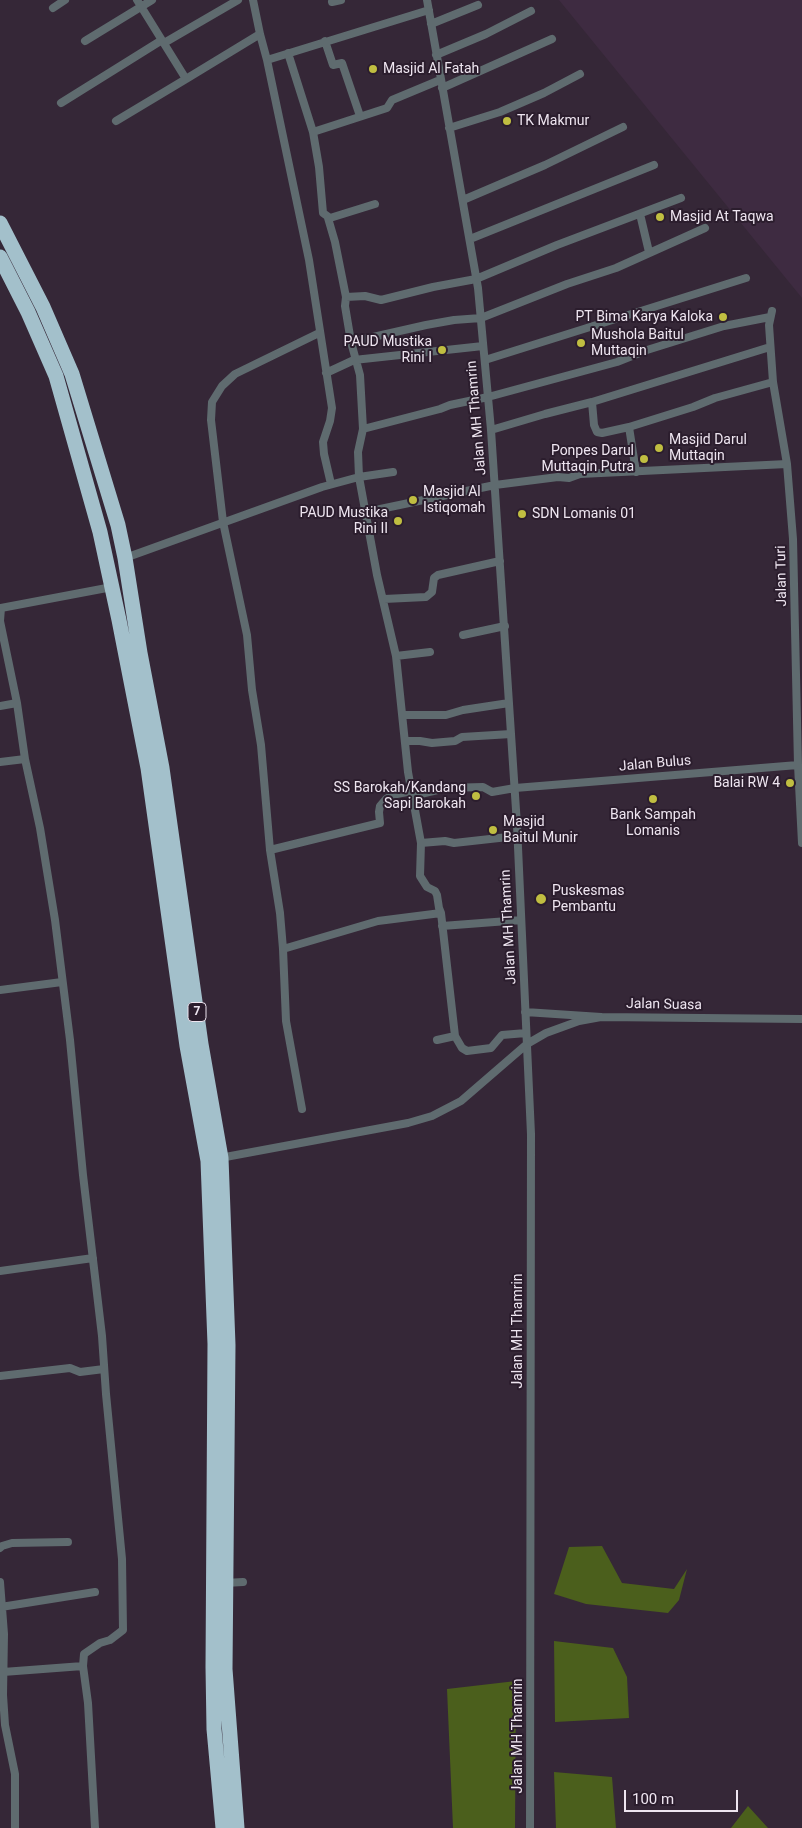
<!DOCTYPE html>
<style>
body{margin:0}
#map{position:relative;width:802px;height:1828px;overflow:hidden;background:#352737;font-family:Roboto,sans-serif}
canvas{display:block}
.scale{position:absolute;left:624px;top:1790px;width:114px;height:22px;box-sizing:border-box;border:2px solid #eee5f0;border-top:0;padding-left:6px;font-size:15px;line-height:18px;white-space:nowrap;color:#eee5f0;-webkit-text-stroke:4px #2b1d2d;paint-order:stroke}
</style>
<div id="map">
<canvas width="802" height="1828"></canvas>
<div class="scale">100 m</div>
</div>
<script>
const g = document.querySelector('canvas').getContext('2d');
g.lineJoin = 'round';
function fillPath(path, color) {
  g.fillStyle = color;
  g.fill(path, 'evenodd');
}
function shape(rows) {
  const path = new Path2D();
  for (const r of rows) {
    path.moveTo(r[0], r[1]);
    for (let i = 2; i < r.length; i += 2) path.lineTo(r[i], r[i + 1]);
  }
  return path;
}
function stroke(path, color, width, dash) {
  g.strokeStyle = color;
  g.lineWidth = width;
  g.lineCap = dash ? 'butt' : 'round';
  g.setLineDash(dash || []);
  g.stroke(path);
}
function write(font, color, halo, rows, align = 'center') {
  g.font = font + ' Roboto,sans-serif';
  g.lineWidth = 4;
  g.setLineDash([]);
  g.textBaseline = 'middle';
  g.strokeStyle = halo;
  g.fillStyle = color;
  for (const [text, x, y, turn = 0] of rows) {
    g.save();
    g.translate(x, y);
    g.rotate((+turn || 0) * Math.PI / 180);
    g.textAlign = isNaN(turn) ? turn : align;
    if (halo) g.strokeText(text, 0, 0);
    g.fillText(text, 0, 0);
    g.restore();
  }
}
fillPath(shape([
 [559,0,802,0,802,298]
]), '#3e2b41');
fillPath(shape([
 [602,1546,622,1583,674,1589,687,1569,679,1600,668,1613,586,1604,554,1594,569,1547],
 [554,1641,613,1648,627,1677,629,1718,555,1722],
 [516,1681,515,1828,453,1828,447,1689],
 [554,1772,612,1777,616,1828,556,1828],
 [748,1806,768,1828,731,1828]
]), '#4b5f1c');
stroke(shape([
 [137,0,186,79,260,34],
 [253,0,260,34,267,60,309,260,332,408,330,421,323,442,324,454,331,484],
 [427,0,478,288,491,430,517,825,531,1134,530,1828],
 [332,2,341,0],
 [53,8,65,0],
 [431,24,478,5],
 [85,41,152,0],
 [325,41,333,65,342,63,360,116],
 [164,43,238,0],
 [288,53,313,132,319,167,323,213,330,218,375,204],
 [436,55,486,34,531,11],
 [267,60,429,10],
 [442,88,552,39],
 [61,103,162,40],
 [116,121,186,79],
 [449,128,500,112,544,93,580,74],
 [313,132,387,108,392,100,440,80],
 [463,200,545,165,623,127],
 [640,214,649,252],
 [328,218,335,242,346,297,345,306,351,342,360,375,363,429,358,452,359,477,377,575,396,656,408,772,421,843],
 [470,239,654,165],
 [346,297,365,296,381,300,433,287,476,279,557,245,681,198],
 [772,311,769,325,773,382,787,464,793,539,798,765,802,843],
 [351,342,426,325,454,320,481,318,567,284,616,268,705,228],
 [485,360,746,278],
 [326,373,354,360,483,346],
 [592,402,594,425,597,432,602,433,629,427],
 [363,429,440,409,450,405,488,397,617,362,647,350,724,326,770,317],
 [491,430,545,414,592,402,770,347],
 [636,472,629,427,693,407,715,398,773,382],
 [366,512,495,485,558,477,569,478,580,474,787,464],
 [125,558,322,487,359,477,393,472],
 [384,599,426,597,432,592,434,578,438,575,500,561],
 [463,635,505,626],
 [396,656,430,652],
 [0,706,17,703],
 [403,715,446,715,463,710,509,703],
 [405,741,420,741,432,743,455,741,462,737,511,734],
 [0,762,25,759],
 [412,796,446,788,483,787,492,792,515,788,798,765],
 [517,836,454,843,445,841,421,843,420,876,427,887,435,891,437,895,439,908,441,913,455,1036,462,1048,467,1051,491,1048,502,1035,526,1033],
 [270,850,380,823,379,812,380,806,386,799,392,795,412,791],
 [442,926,521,920],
 [283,949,378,921,441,913],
 [0,990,62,982],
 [525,1012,601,1017,802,1019],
 [437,1040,455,1036],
 [302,1109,286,1021,283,949,280,913,270,850,261,745,252,690,247,635,223,522,211,420,212,402,222,386,235,374,319,333],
 [220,1158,408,1123,432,1116,461,1101,527,1044,546,1033,579,1021,601,1017],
 [0,1271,93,1258],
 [0,1376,70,1368,80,1372,104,1369],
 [0,1548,2,1546,12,1543,68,1542],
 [0,1582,4,1634,3,1695,5,1725,15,1774,15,1828],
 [225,1583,243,1582],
 [1,1607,95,1592],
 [3,1672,83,1666],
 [95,1828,88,1703,83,1666,84,1654,100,1643,110,1640,123,1630,122,1559,106,1394,102,1336,83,1175,70,1040,55,920,40,828,25,759,17,703,0,621,1,608,112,587]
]), '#5f6b6f', 8);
stroke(shape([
 [0,223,43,307,72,374,118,525,125,558,140,653,162,768,201,1044,221,1158,228,1345,225,1669,237,1828],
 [0,257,28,312,56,376,100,532,119,620,148,768,187,1046,208,1161,215,1344,213,1667,214,1729,223,1828]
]), '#a3c0cb', 15);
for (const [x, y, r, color] of [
 [373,69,5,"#c0be41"],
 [507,121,5,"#c0be41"],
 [660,217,5,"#c0be41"],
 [723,317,5,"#c0be41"],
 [581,343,5,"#c0be41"],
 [442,350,5,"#c0be41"],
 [659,448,5,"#c0be41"],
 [644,459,5,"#c0be41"],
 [413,500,5,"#c0be41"],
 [522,514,5,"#c0be41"],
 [398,521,5,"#c0be41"],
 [790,783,5,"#c0be41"],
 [476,796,5,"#c0be41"],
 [653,799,5,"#c0be41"],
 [493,830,5,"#c0be41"],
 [541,899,6,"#c0be41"]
]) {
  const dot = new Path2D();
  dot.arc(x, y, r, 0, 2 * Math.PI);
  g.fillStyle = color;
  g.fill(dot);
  stroke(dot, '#2b1d2d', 2);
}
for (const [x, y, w] of [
 [197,1012,18]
]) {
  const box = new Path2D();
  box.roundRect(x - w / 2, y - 9.5, w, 19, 4);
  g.fillStyle = '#2b1d2d';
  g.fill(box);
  stroke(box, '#eee5f0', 1);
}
write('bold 12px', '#eee5f0', null, [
 ["7",197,1012]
]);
write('14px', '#eee5f0', '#2b1d2d', [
 ["Masjid Al Fatah",383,69],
 ["TK Makmur",517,121],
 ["Masjid At Taqwa",670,217],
 ["PT Bima Karya Kaloka",713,317,"right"],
 ["Mushola Baitul",591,335],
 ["Muttaqin",591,351],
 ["PAUD Mustika",432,342,"right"],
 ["Rini I",432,358,"right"],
 ["Masjid Darul",669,440],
 ["Muttaqin",669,456],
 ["Ponpes Darul",634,451,"right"],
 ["Muttaqin Putra",634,467,"right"],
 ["Masjid Al",423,492],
 ["Istiqomah",423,508],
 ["PAUD Mustika",388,513,"right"],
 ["Rini II",388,529,"right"],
 ["SDN Lomanis 01",532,514],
 ["Balai RW 4",780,783,"right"],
 ["SS Barokah/Kandang",466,788,"right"],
 ["Sapi Barokah",466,804,"right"],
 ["Bank Sampah",653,815,"center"],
 ["Lomanis",653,831,"center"],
 ["Masjid",503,822],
 ["Baitul Munir",503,838],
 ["Puskesmas",552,891],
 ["Pembantu",552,907]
], 'left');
write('14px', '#eee5f0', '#2b1d2d', [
 ["Jalan MH Thamrin",477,418,-95],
 ["Jalan Turi",782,576,-91],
 ["Jalan Bulus",655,764,-5],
 ["Jalan MH Thamrin",509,927,-93],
 ["Jalan Suasa",664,1005,1],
 ["Jalan MH Thamrin",518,1331,-90],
 ["Jalan MH Thamrin",518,1736,-90]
]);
</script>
